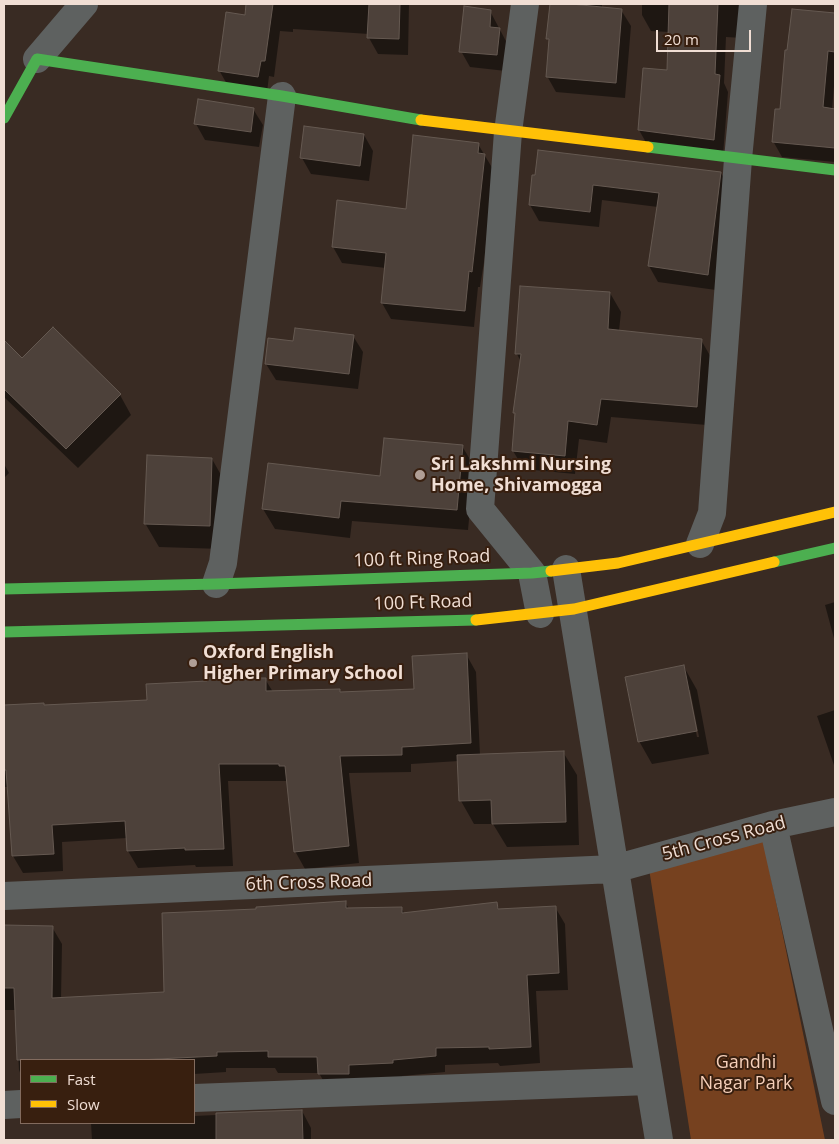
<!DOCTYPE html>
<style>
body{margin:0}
#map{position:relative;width:839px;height:1144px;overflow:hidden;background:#392b23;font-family:"Open Sans",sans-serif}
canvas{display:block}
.frame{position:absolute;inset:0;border:5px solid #f0ded4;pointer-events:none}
.legend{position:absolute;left:20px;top:1059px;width:175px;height:65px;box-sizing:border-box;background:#381f0f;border:1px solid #826b5e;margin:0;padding:6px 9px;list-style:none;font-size:15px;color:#f0ded4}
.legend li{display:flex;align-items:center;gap:10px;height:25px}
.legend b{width:25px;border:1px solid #826b5e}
.scale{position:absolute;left:656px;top:30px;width:95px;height:22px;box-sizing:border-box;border:2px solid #f0ded4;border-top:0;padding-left:6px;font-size:15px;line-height:18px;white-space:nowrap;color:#f0ded4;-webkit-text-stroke:4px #381f0f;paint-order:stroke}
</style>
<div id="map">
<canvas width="839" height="1144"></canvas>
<div class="frame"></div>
<ul class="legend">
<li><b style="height:6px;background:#4caf50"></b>Fast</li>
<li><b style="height:6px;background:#ffc107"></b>Slow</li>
</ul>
<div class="scale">20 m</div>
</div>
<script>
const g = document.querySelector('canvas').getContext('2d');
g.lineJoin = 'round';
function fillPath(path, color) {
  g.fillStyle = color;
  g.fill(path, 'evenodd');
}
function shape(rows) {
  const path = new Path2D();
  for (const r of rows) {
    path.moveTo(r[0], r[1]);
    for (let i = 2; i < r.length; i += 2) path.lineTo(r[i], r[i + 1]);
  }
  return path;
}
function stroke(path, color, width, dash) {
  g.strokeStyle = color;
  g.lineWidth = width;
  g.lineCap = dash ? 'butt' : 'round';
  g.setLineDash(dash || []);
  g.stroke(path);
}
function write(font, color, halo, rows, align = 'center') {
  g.font = font + ' "Open Sans",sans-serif';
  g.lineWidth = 4;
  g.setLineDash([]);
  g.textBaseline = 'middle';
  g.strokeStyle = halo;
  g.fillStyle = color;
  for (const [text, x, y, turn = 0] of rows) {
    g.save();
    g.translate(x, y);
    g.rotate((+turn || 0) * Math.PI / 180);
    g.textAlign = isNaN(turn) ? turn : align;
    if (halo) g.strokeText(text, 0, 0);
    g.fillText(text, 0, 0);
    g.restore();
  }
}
fillPath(shape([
 [760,824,825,1140,691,1140,648,862]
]), '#76411f');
fillPath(shape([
 [247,4,409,4,408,55,378,54,369,38,369,34,293,29,293,32,280,31,274,77,269,76,267,92,228,86,219,70,246,16],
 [551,4,602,4,602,8,621,10,631,26,625,98,556,92,547,76,550,43,548,39],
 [642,4,741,4,743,38,726,37,724,83,728,92,723,155,648,146,639,130,668,71,669,32,651,31,642,15],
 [793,10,835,14,835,74,832,110,835,110,835,162,782,157,773,141,781,111],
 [490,11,508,45,506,71,470,67,461,51],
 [253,109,263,125,259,147,205,140,196,124],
 [364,135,373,151,369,181,311,174,302,158],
 [478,144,494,171,484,262,480,287,478,287,474,327,391,319,382,303,386,268,342,263,333,247,407,210],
 [721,173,730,189,716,290,658,282,649,266,658,207,602,200,599,227,539,221,530,205,533,176],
 [610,293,621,312,619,331,701,340,712,359,707,425,611,417,607,443,579,439,575,474,524,469,513,451,516,416,515,413,521,362,517,354],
 [353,336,363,352,358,389,276,380,266,364,294,343],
 [4,342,22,359,120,395,131,415,78,468,4,397],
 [462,446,474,466,468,530,352,521,350,538,275,529,263,509,382,478],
 [212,459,225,482,222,549,159,547,145,523],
 [4,464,9,473,4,478],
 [835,602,835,642,825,605],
 [466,654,476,672,480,755,563,752,577,775,579,845,507,847,493,824,474,824,461,801,459,761,411,764,411,772,349,773,359,863,305,869,295,851,288,781,228,781,233,866,196,867,195,865,138,868,128,851,127,838,62,842,63,871,23,873,13,856,8,787,4,787,4,706,44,705,45,707,148,702,265,679,273,692,340,690,341,693,415,691],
 [684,667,697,690,709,754,652,764,639,741],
 [688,690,690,690,699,737,697,737],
 [835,710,835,768,817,716],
 [345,902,349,909,401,908,405,914,496,903,500,910,555,907,565,924,568,990,536,991,540,1063,500,1066,498,1063,445,1065,445,1072,402,1076,402,1080,329,1091,319,1073,278,1073,275,1068,226,1068,226,1072,194,1074,194,1060,21,1060,21,1075,19,1070,16,1010,4,1010,4,926,52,927,62,944,61,999,165,993,257,910],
 [302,1111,311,1128,311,1140,92,1140,91,1123,194,1123,194,1116]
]), '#0007');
const building = shape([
 [246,4,273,4,265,61,261,61,258,77,218,71,226,12,245,15,246,4],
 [369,4,400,4,399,39,367,38,369,4],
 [550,4,571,4,622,9,616,83,546,77,549,39,546,39,550,4],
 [669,4,718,4,715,74,720,75,714,140,638,130,643,68,667,70,669,4],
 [464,6,491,10,490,27,500,28,497,55,459,52,464,6],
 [792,9,835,13,835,52,828,51,823,107,835,109,835,148,772,142,775,109,780,109,785,50,787,50,792,9],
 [198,99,254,108,251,132,194,124,198,99],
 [304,126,364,134,360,166,300,158,304,126],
 [413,135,479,143,478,153,485,154,475,245,472,272,469,271,465,311,381,303,386,253,332,247,337,200,406,209,413,135],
 [538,150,721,172,708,275,648,266,659,193,593,185,590,212,529,205,532,175,535,175,538,150],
 [520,286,610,292,608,329,702,339,697,407,601,399,597,425,568,421,565,456,512,451,515,413,513,413,521,354,515,354,520,286],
 [53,327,121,394,66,449,4,389,4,340,22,358,53,327],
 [295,328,354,335,349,374,265,364,268,338,293,341,295,328],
 [384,438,463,445,457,510,341,501,339,518,262,509,268,463,380,476,384,438],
 [147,455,212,458,210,526,144,524,147,455],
 [467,653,471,743,402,747,402,755,340,756,349,846,294,852,285,766,279,766,279,764,219,764,224,849,185,850,185,848,127,851,125,821,52,825,54,854,12,856,6,770,4,770,4,705,44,703,44,705,147,700,146,684,207,681,207,678,266,678,266,691,340,689,340,692,414,689,412,656,467,653],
 [684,665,697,731,638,742,625,677,684,665],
 [564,751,566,822,492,824,491,800,459,801,457,755,564,751],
 [346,901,346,908,402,907,402,913,497,902,498,909,556,906,559,973,527,975,531,1047,489,1049,489,1047,436,1048,436,1056,393,1060,393,1063,349,1065,349,1074,318,1074,317,1057,268,1057,268,1051,217,1052,217,1056,138,1060,17,1060,14,988,4,988,4,925,53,926,52,998,164,992,162,913,256,909,256,907,346,901],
 [302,1110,303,1140,216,1140,216,1113,302,1110]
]);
fillPath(building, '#4d413a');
stroke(building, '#655951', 1);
stroke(shape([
 [525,4,508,132,480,509,532,573,540,614],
 [37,59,84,4],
 [700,544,712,513,738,159,753,4],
 [566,569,659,1140],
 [216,584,223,563,282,96],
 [773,825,835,1101],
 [4,896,614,869,773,825,835,812],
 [194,1098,649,1081],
 [4,1105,21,1104]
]), '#5e6160', 28);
stroke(shape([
 [4,118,37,59,282,96,421,120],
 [648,147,835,170],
 [774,562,835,548],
 [4,589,216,584,532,573,551,571],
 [4,632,476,620]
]), '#4caf50', 11);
stroke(shape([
 [421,120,648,147],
 [551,571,618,563,835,512],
 [476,620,574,609,774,562]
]), '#ffc107', 11);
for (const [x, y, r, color] of [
 [420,475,6,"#b09f96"],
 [193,663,5,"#b09f96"]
]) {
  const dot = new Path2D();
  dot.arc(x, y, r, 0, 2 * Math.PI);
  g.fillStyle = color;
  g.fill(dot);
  stroke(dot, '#381f0f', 2);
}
write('bold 18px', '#f0ded4', '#381f0f', [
 ["Sri Lakshmi Nursing",431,465],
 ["Home, Shivamogga",431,486],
 ["Oxford English",203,653],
 ["Higher Primary School",203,674]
], 'left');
write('18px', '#f0ded4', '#381f0f', [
 ["100 ft Ring Road",422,559,-2],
 ["100 Ft Road",423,603,-2],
 ["5th Cross Road",724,839,-15],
 ["6th Cross Road",309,883,-2]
]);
write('18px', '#f5cfb9', '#381f0f', [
 ["Gandhi",746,1063],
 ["Nagar Park",746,1084]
]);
</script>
